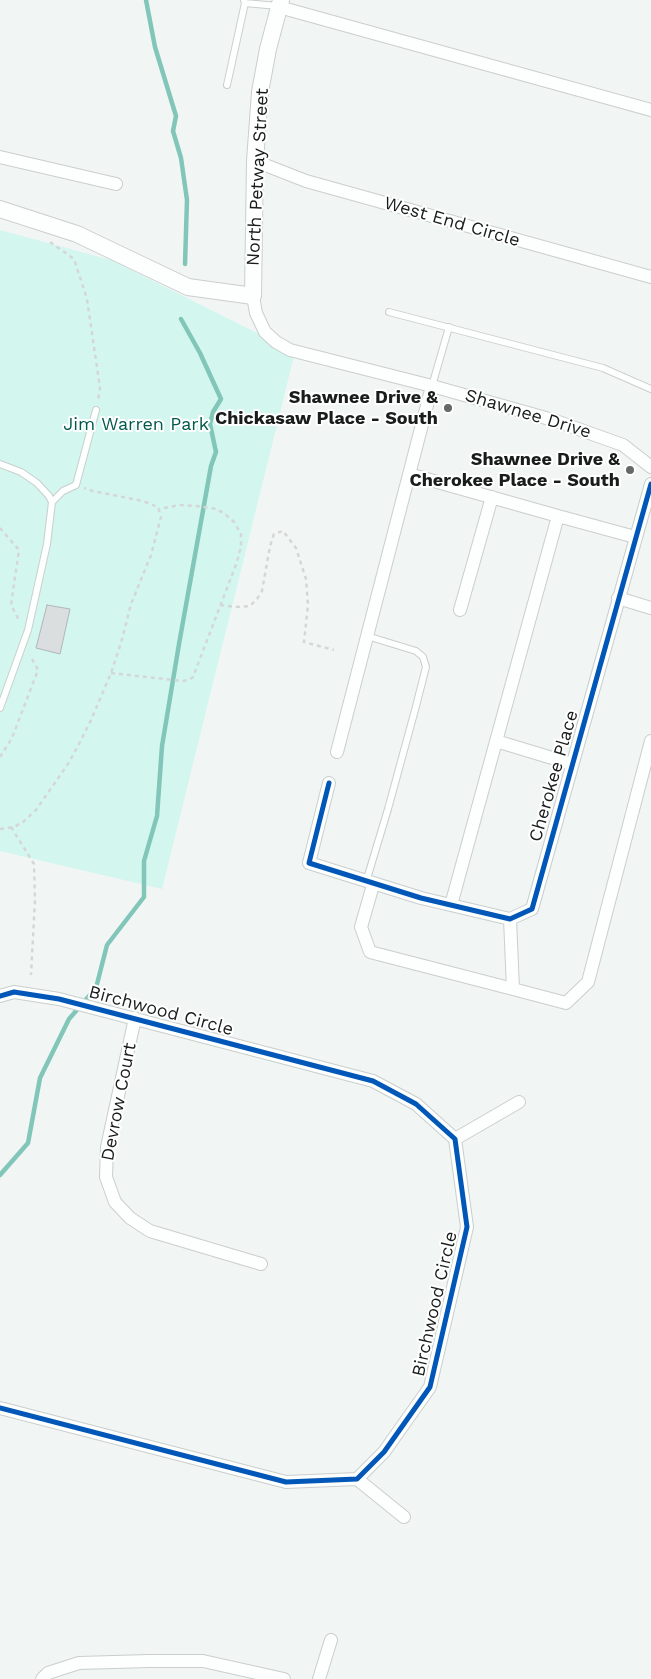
<!DOCTYPE html>
<style>
body{margin:0}
canvas{display:block;background:#f1f6f5}
</style>
<canvas width="651" height="1679"></canvas>
<script>
const g = document.querySelector('canvas').getContext('2d');
g.lineJoin = 'round';
function fillPath(path, color) {
  g.fillStyle = color;
  g.fill(path, 'evenodd');
}
function shape(rows) {
  const path = new Path2D();
  for (const r of rows) {
    path.moveTo(r[0], r[1]);
    for (let i = 2; i < r.length; i += 2) path.lineTo(r[i], r[i + 1]);
  }
  return path;
}
function stroke(path, color, width, dash) {
  g.strokeStyle = color;
  g.lineWidth = width;
  g.lineCap = dash ? 'butt' : 'round';
  g.setLineDash(dash || []);
  g.stroke(path);
}
function write(font, color, halo, rows, align = 'center') {
  g.font = font + ' "Work Sans",sans-serif';
  g.lineWidth = 4;
  g.setLineDash([]);
  g.textBaseline = 'middle';
  g.strokeStyle = halo;
  g.fillStyle = color;
  for (const [text, x, y, turn = 0] of rows) {
    g.save();
    g.translate(x, y);
    g.rotate((+turn || 0) * Math.PI / 180);
    g.textAlign = isNaN(turn) ? turn : align;
    if (halo) g.strokeText(text, 0, 0);
    g.fillText(text, 0, 0);
    g.restore();
  }
}
fillPath(shape([
 [0,230,111,260,295,352,162,889,0,851]
]), '#d3f6ee');
stroke(shape([
 [146,0,155,47,176,116,173,131,181,158,187,200,185,264],
 [0,1175,28,1143,40,1078,69,1019,96,988,107,945,144,897,144,861,157,816,162,746,179,644,211,466,216,452,210,424,213,412,221,399,200,353,181,319]
]), '#82c6ba', 4.5);
const building = shape([
 [47,605,70,609,60,654,36,648,47,605]
]);
fillPath(building, '#dadede');
stroke(building, '#b2b7b6', 1);
const service = shape([
 [245,3,278,6],
 [227,85,245,3,244,0],
 [389,312,603,368,651,389],
 [432,386,449,327],
 [0,464,21,472,37,483,49,496,52,502,47,544,28,630,0,708],
 [52,502,63,491,76,485,96,410],
 [366,882,388,809,415,710,426,667,423,657,416,651,367,636]
]);
const minor = shape([
 [279,7,651,110],
 [0,157,116,184],
 [255,161,306,181,651,277],
 [253,296,256,313,265,332,276,342,290,350,432,386,553,420,623,445,651,467],
 [409,474,558,516],
 [618,598,651,608],
 [460,610,492,497],
 [496,741,572,764],
 [337,752,432,386],
 [329,783,309,863,421,898,510,919,532,909,651,484],
 [373,885,361,927,370,952,513,989],
 [451,905,558,516,635,537],
 [510,919,513,989,566,1003,588,982,651,741],
 [0,996,14,992,59,999,373,1081,416,1104,455,1139,467,1227,430,1387,384,1452,357,1479,286,1482,0,1408],
 [135,1018,107,1147,106,1177,115,1202,130,1218,150,1231,261,1264],
 [455,1139,519,1102],
 [357,1479,404,1517],
 [42,1679,48,1673,79,1663,149,1661,203,1661,284,1679],
 [319,1679,331,1640]
]);
const tertiary = shape([
 [0,209,77,234,188,287,253,296,255,161,260,92,268,49,281,0]
]);
stroke(service, '#cacecd', 8);
stroke(minor, '#cacecd', 14);
stroke(tertiary, '#cacecd', 18);
stroke(shape([
 [50,242,74,259,87,299,100,388,98,401],
 [0,528,19,550,11,605,20,622],
 [220,605,237,607,250,606,257,599,262,591,270,546,274,534,283,531,296,548,306,579,308,605,304,642,334,650],
 [111,673,182,681,189,680,193,677,237,562,241,546,241,534,234,522,226,515,217,509,197,506,180,505,159,509],
 [0,757,12,738,38,670,30,655],
 [11,827,34,864,35,900,31,975],
 [0,829,14,827,23,822,36,810,68,764,79,744,91,720,111,673,121,643,131,604,151,555,161,517,158,507,143,501,93,491,84,488]
]), '#d5d7d6', 2.5, [4, 4]);
stroke(service, '#fdfefe', 6);
stroke(minor, '#fdfefe', 12);
stroke(tertiary, '#fdfefe', 16);
stroke(shape([
 [329,783,309,863,421,898,510,919,532,909,651,484],
 [0,996,14,992,59,999,373,1081,416,1104,455,1139,467,1227,430,1387,384,1452,357,1479,286,1482,0,1408]
]), '#0057b8', 5);
for (const [x, y, r, color] of [
 [448,408,5,"#646867"],
 [630,470,5,"#646867"]
]) {
  const dot = new Path2D();
  dot.arc(x, y, r, 0, 2 * Math.PI);
  g.fillStyle = color;
  g.fill(dot);
  stroke(dot, '#fff', 2);
}
write('18px', '#181c1b', '#fff', [
 ["North Petway Street",258,177,-87],
 ["West End Circle",452,222,16],
 ["Shawnee Drive",528,414,17],
 ["Cherokee Place",554,776,-74],
 ["Birchwood Circle",161,1011,15],
 ["Devrow Court",119,1102,-79],
 ["Birchwood Circle",435,1304,-77]
]);
write('bold 18px', '#181c1b', '#fff', [
 ["Shawnee Drive &",438,398],
 ["Chickasaw Place - South",438,419],
 ["Shawnee Drive &",620,460],
 ["Cherokee Place - South",620,481]
], 'right');
write('18px', '#01584c', '#fff', [
 ["Jim Warren Park",136,425]
]);
</script>
